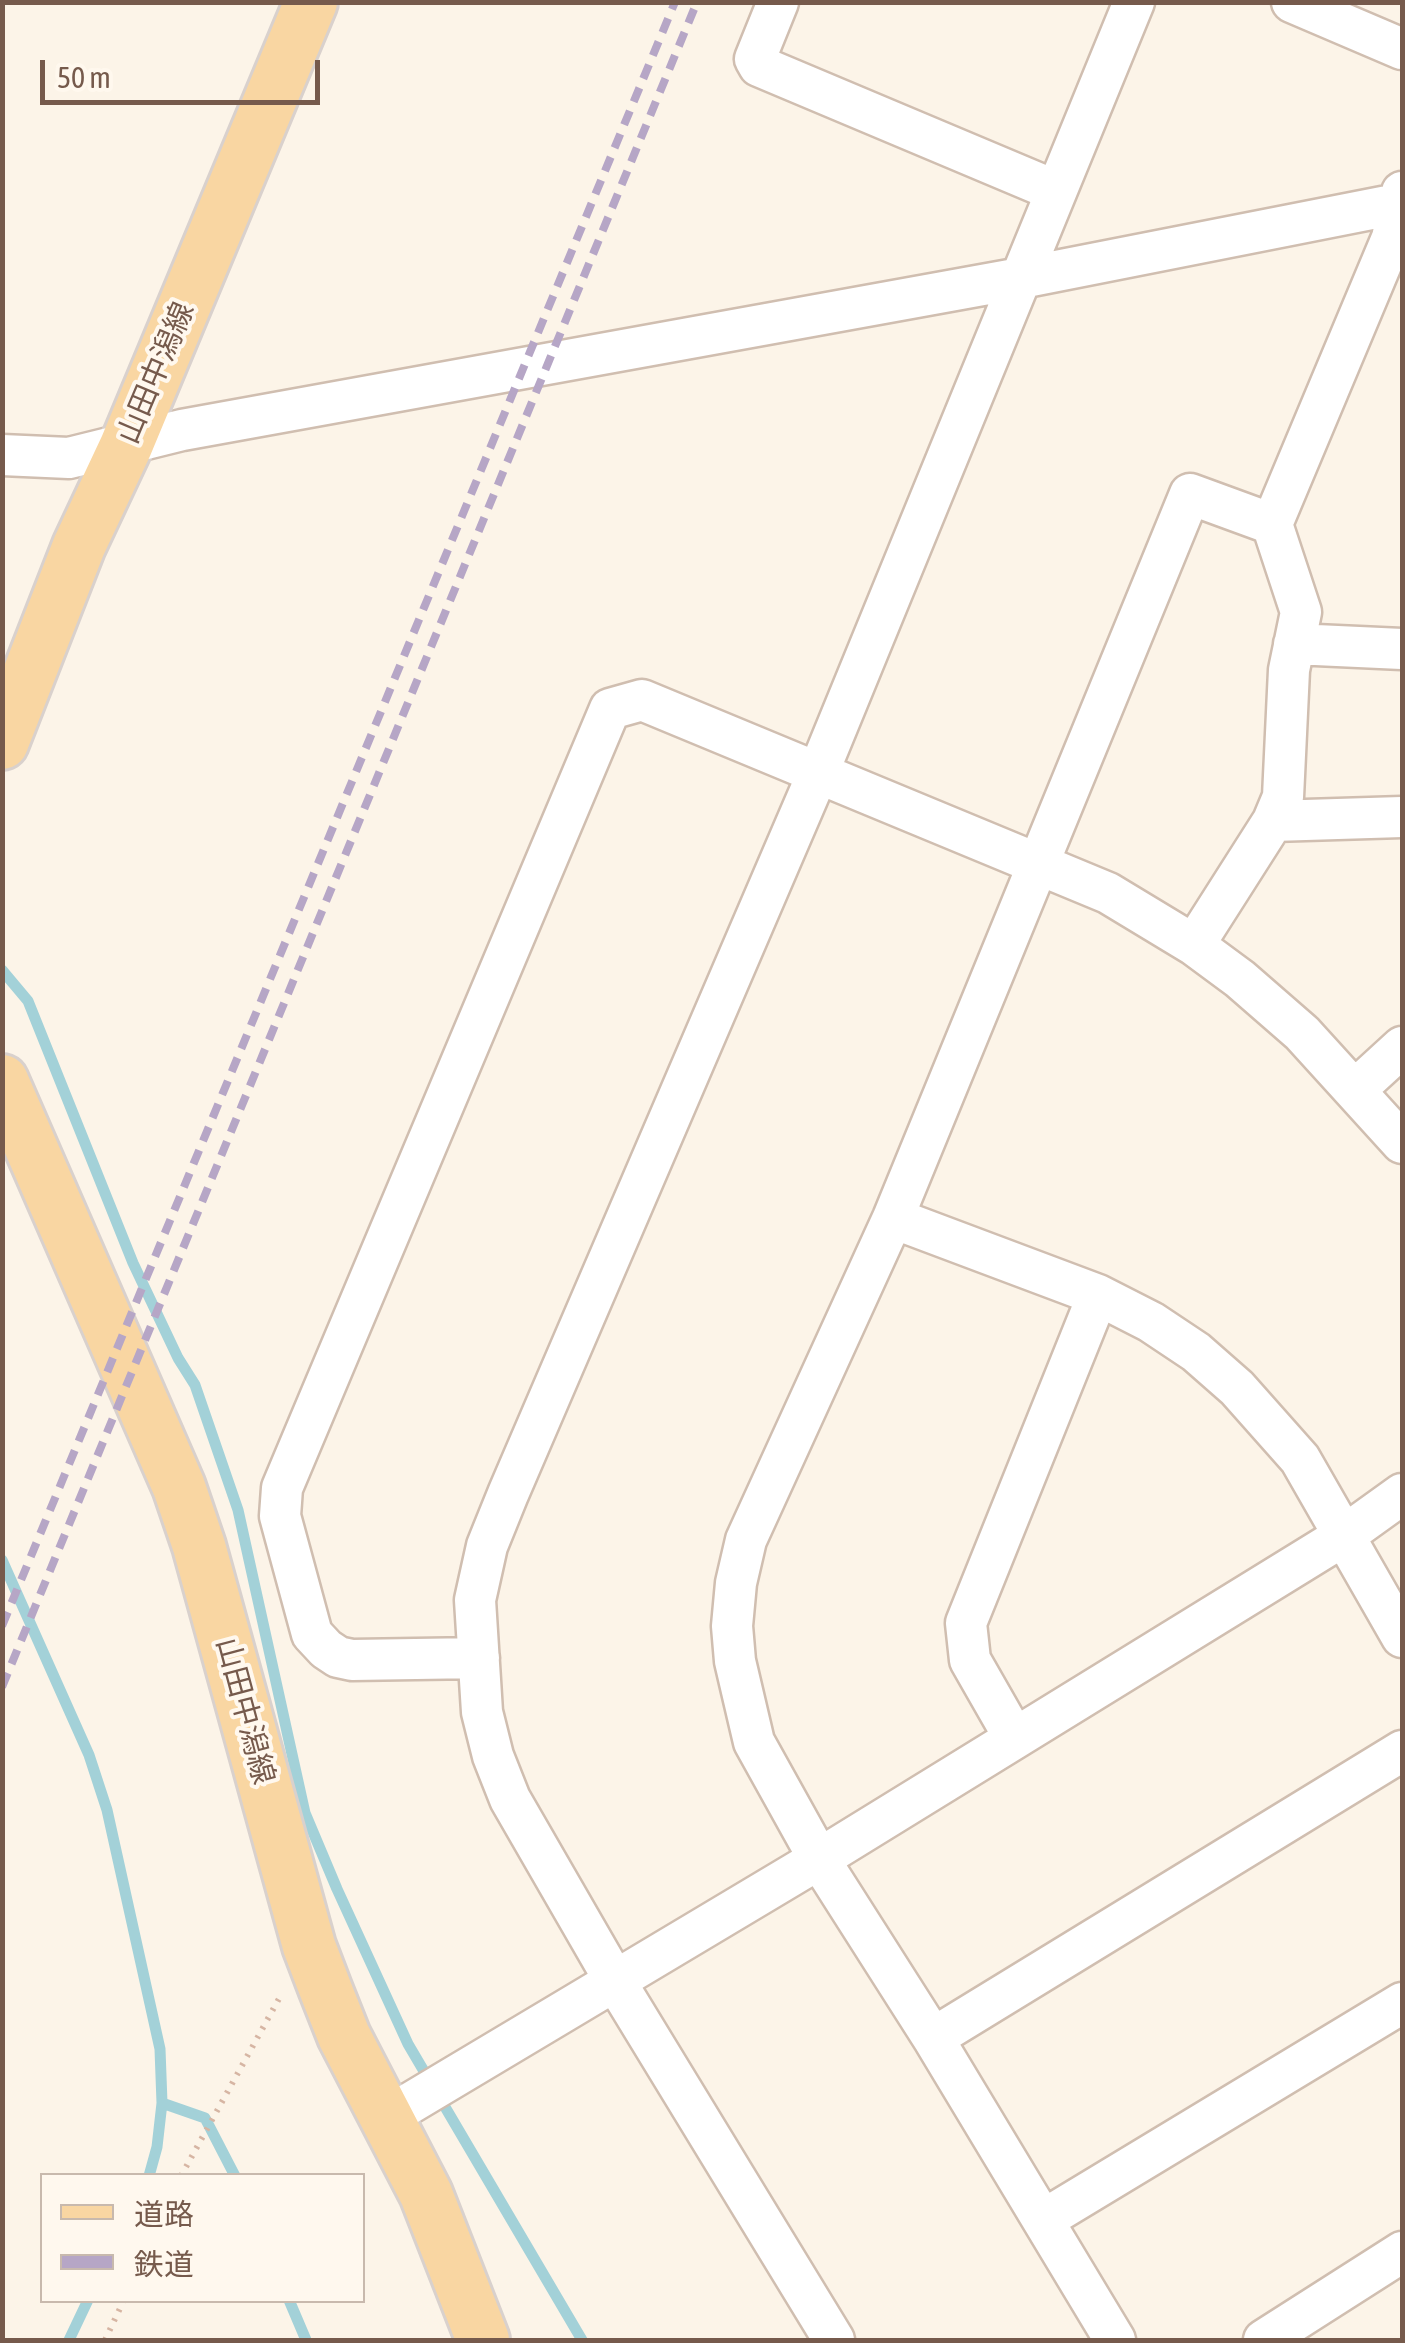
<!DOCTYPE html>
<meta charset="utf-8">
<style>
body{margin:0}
#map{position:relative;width:1405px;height:2343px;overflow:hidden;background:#fcf4e8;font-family:"Asap Condensed","Noto Sans JP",sans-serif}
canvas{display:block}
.frame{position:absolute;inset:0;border:5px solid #765a4c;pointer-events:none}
.legend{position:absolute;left:40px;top:2173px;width:325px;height:130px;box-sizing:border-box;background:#fff8ee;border:2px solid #c8b9ad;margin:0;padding:12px 18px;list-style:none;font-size:30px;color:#765a4c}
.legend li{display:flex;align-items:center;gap:20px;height:50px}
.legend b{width:50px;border:2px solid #c8b9ad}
.scale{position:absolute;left:40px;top:60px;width:280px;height:45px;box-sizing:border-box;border:5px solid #765a4c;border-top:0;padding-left:12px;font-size:30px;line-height:35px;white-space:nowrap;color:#765a4c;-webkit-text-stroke:8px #fff8ee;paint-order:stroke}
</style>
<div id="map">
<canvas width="1405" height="2343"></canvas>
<div class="frame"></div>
<ul class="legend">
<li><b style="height:12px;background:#f9d6a2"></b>道路</li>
<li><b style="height:12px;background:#b6a6c6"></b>鉄道</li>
</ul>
<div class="scale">50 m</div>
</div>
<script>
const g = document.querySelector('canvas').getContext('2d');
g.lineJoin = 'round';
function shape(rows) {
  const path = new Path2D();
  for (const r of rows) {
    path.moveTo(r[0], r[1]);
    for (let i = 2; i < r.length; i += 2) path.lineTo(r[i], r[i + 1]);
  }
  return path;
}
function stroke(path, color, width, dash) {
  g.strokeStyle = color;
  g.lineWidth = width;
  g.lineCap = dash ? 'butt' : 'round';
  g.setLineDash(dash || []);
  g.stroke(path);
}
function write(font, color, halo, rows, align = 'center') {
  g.font = font + ' "Asap Condensed","Noto Sans JP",sans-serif';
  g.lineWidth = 8;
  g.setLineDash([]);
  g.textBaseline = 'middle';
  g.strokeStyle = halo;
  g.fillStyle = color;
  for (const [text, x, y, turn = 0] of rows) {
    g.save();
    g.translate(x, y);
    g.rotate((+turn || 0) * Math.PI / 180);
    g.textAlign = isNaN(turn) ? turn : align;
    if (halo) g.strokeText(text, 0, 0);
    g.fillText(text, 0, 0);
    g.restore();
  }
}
stroke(shape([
 [2,970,28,1001,133,1263,178,1358,195,1385,238,1510,305,1813,337,1889,408,2044,582,2340],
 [2,1560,89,1755,107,1810,160,2049,162,2103,157,2147,149,2176],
 [162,2103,205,2118,235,2176],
 [289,2300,306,2340],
 [69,2340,88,2300]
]), '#a3d1d8', 11);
const minor = shape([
 [778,2,755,59,759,66,1056,191],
 [1292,2,1402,49],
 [2,455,69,458,182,430,1021,278,1402,203],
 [1294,644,1402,649],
 [1273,821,1402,817],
 [1194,945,1273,821,1283,797,1289,670,1301,612,1272,524,1392,238,1402,192],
 [1355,1090,1402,1047],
 [893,1218,1098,1295,1151,1322,1196,1352,1237,1388,1300,1459,1402,1637],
 [479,1658,352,1660,338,1657,326,1649,312,1634,280,1516,282,1488,610,709,642,700,1108,893,1194,945,1240,979,1302,1033,1402,1143],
 [1014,1737,970,1660,966,1623,1098,1295],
 [933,2038,1402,1751],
 [387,2117,819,1859,1345,1535,1402,1494],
 [1043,2220,1402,2003],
 [834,2340,615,1981,510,1799,493,1756,482,1712,475,1600,487,1546,508,1494,818,773,1134,2],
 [1115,2340,933,2038,819,1859,754,1742,735,1661,732,1626,736,1583,746,1540,893,1218,1190,494,1272,524],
 [1264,2340,1402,2252]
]);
const major = shape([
 [2,743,79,546,126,446,311,2],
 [2,1081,179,1487,199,1546,309,1946,325,1988,344,2036,426,2194,483,2340]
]);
stroke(minor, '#d0beb0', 45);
stroke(major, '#d9d1cd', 58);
stroke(shape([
 [181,2176,281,1995],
 [105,2340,124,2300]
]), '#d6b5a3', 6, [2.5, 8]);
stroke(minor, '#fff', 40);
stroke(major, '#f9d6a2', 52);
stroke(shape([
 [2,1626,675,2],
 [2,1687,697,2]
]), '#b6a6c6', 8, [15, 10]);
write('30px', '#765a4c', '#fff8ee', [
 ["山田中潟線",156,373,-67],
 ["山田中潟線",245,1711,75]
]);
</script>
